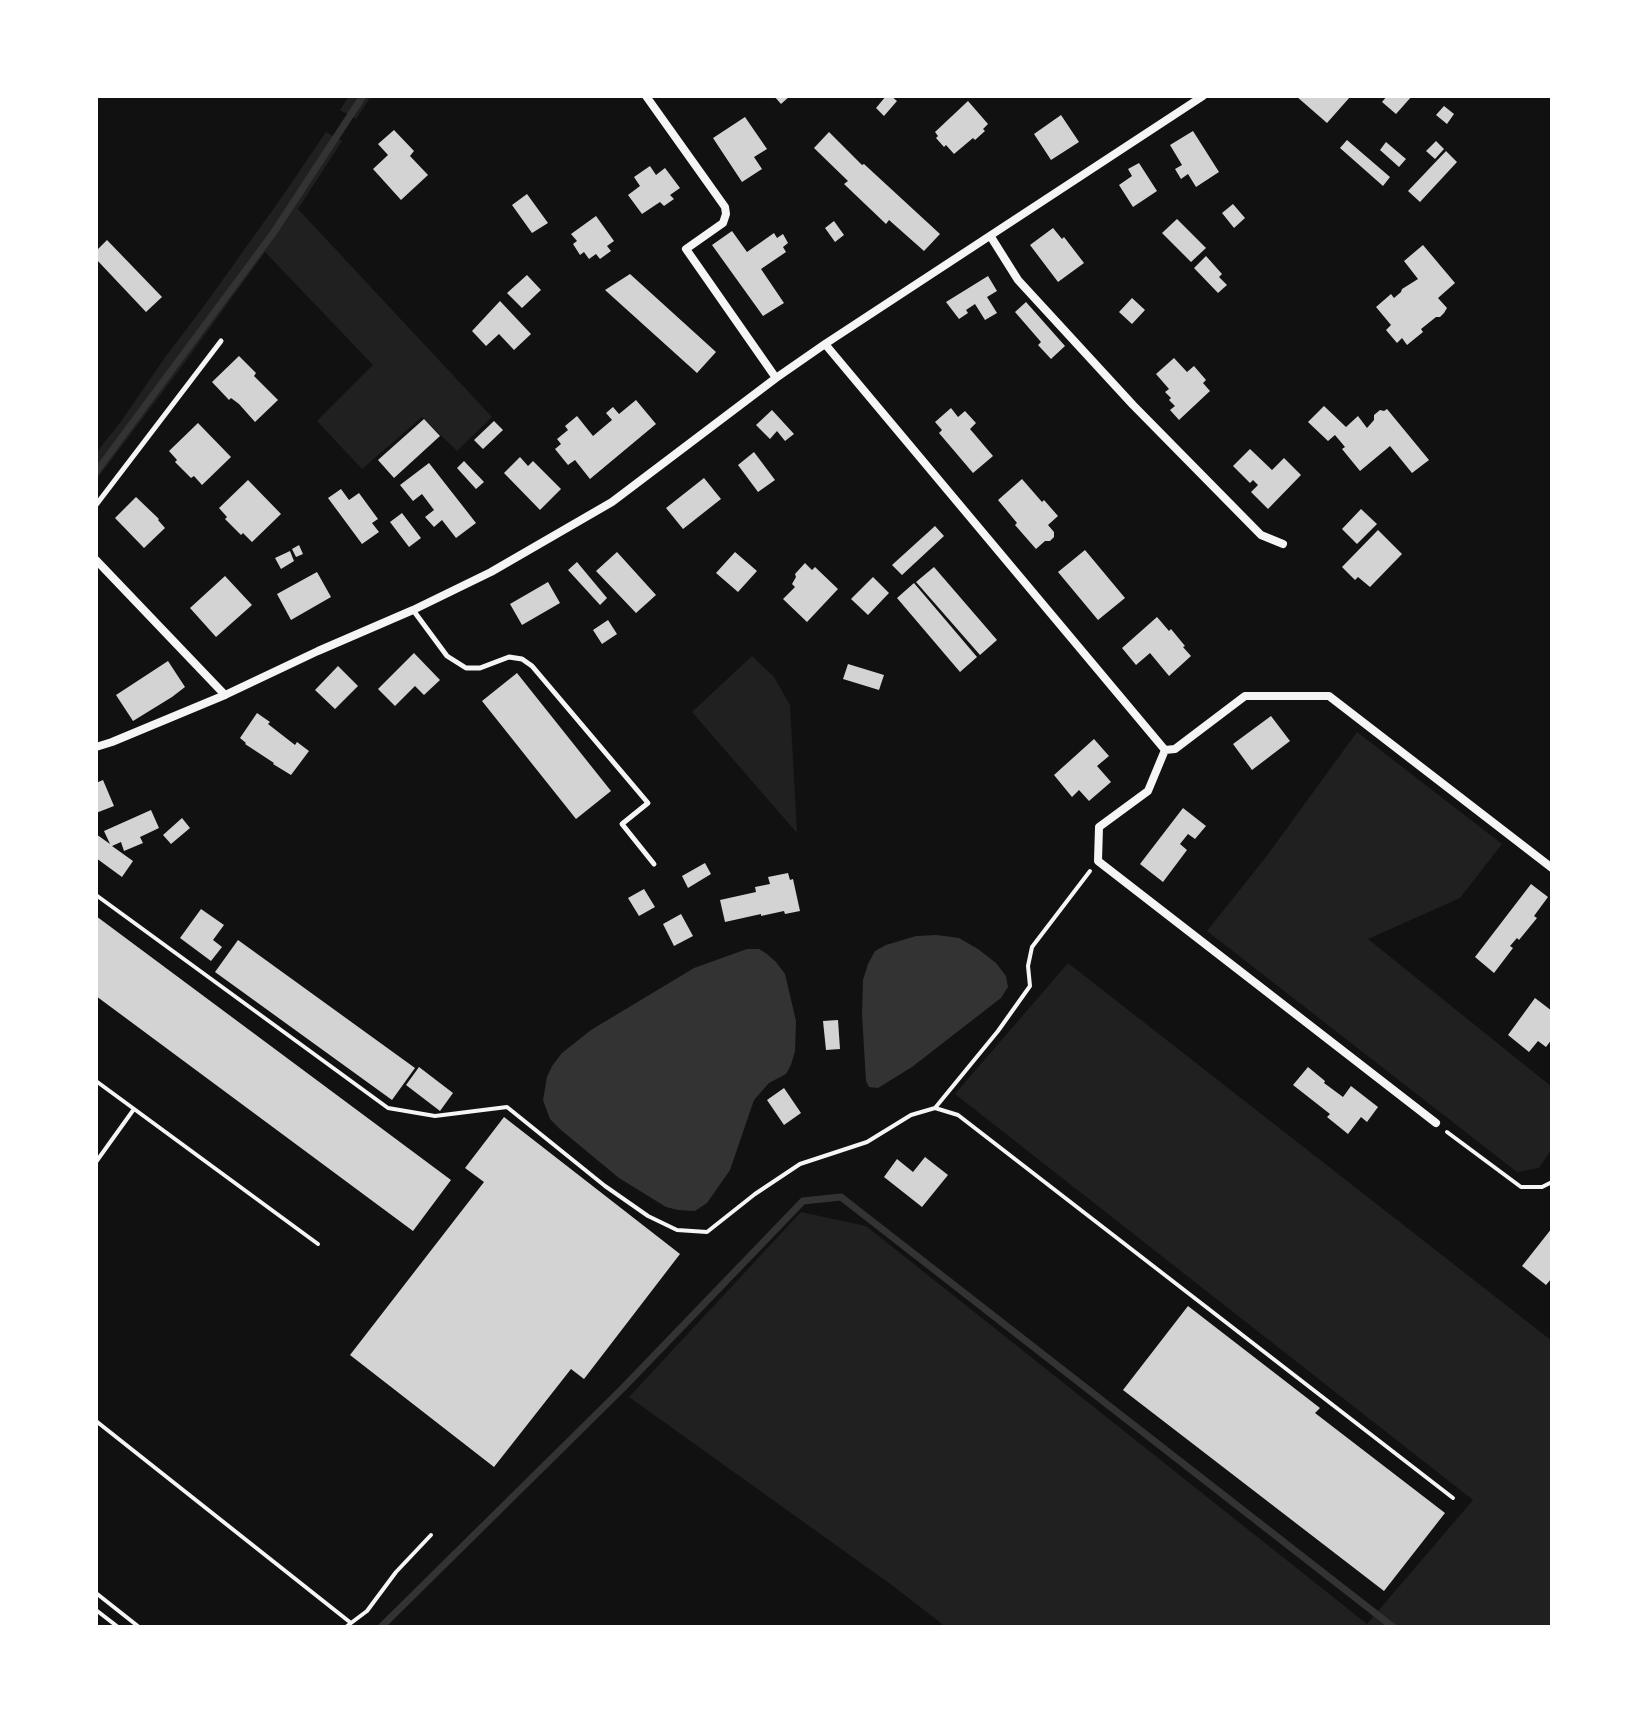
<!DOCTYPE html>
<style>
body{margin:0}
#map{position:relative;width:1648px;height:1723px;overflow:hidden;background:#111;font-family:"PT Sans",sans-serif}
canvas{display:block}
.frame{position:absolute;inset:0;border:98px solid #fff;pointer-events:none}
</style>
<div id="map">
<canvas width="1648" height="1723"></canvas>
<div class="frame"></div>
</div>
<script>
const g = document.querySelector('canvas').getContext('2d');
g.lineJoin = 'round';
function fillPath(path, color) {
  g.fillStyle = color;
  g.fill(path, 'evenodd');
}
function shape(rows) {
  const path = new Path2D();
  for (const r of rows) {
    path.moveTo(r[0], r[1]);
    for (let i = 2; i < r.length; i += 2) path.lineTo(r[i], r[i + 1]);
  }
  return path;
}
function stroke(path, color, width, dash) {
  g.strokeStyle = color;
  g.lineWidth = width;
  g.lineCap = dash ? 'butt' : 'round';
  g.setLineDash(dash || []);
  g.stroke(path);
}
fillPath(shape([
 [349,96,371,96,356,119,340,110],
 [326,132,342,141,298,209,492,417,457,451,422,417,362,469,317,421,373,365,265,252,180,369,96,480,96,453,122,420,166,356,204,306,284,194],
 [752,656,774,677,790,705,797,833,692,712],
 [1357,732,1502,844,1460,898,1368,939,1552,1087,1552,1148,1539,1168,1517,1172,1207,931,1266,857],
 [1068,963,1552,1341,1552,1627,1370,1627,1366,1625,1364,1627,946,1627,893,1586,629,1397,801,1212,866,1226,1367,1624,1473,1500,955,1094]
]), '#202020');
fillPath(shape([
 [937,935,959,938,978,949,996,963,1006,976,1008,987,1001,998,988,1008,912,1067,878,1088,869,1087,866,1081,862,1014,863,980,868,964,875,951,886,945,916,936],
 [747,949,759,949,767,954,776,962,785,974,796,1021,795,1051,791,1065,786,1074,769,1083,754,1100,730,1170,707,1203,695,1211,678,1210,666,1207,619,1178,561,1130,550,1119,543,1100,547,1077,552,1066,562,1053,591,1030,694,968]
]), '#333');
stroke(shape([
 [96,472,274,232,363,96],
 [381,1627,622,1389,803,1201,841,1197,1393,1627]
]), '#333', 7);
fillPath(shape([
 [774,96,790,96,781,104],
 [886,96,891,96,897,101,884,116,876,108],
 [1296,96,1348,96,1350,97,1327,123],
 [1387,96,1412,96,1396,114,1382,102],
 [968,101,988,124,983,129,985,131,975,140,973,138,954,154,946,145,944,147,936,138,938,136,935,132],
 [1444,106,1454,114,1447,124,1436,115],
 [1061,115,1079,142,1051,160,1034,134],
 [745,117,767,149,754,157,762,169,742,182,713,138],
 [394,130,414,151,410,156,428,175,401,200,373,169,388,155,378,144],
 [1193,131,1219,172,1196,187,1188,174,1181,179,1175,169,1182,165,1170,145],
 [829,132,862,165,864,164,940,234,924,251,889,220,886,224,844,184,848,181,814,148],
 [1347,140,1390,177,1383,186,1340,148],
 [1436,141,1444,149,1435,159,1426,151],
 [1386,142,1406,159,1399,167,1380,150],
 [1446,151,1457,162,1420,202,1408,191],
 [1139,163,1157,191,1133,207,1119,185,1132,176,1128,169],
 [650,166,656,175,665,168,680,188,670,195,674,199,664,206,660,202,642,214,628,195,640,186,634,177],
 [527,194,548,223,532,233,512,205],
 [1233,204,1245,218,1234,228,1222,213],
 [596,216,614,241,607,246,611,251,600,259,596,254,589,259,584,252,580,255,573,244,577,241,571,234],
 [1177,219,1206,248,1191,262,1162,233],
 [834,221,844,235,835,242,825,228],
 [1053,228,1062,239,1064,237,1084,263,1058,282,1030,245],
 [732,231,747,252,774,233,777,238,783,234,788,243,783,247,786,252,761,269,784,303,763,316,712,245],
 [107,240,162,297,146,312,96,259,96,251],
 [1423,245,1455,283,1438,298,1447,308,1444,313,1440,317,1436,317,1421,329,1423,332,1407,345,1402,338,1397,343,1386,330,1391,325,1376,307,1391,294,1394,298,1401,292,1402,289,1418,279,1404,261],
 [1206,256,1222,274,1219,277,1227,285,1218,293,1194,268],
 [630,274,716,352,697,373,605,290],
 [527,275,541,290,522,308,507,293],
 [988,276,997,291,987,297,997,313,985,320,975,304,966,310,968,313,959,319,946,302],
 [1132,298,1145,310,1132,324,1119,312],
 [500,301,531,334,514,350,499,334,486,346,472,331],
 [1026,302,1065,346,1051,359,1038,345,1041,342,1015,312],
 [239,356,256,373,254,376,278,400,255,422,239,404,231,398,229,400,212,382],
 [1174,358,1187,372,1194,366,1206,380,1203,383,1210,391,1179,420,1170,410,1175,406,1169,400,1171,398,1165,392,1169,389,1156,374],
 [636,400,656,424,590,479,575,460,568,465,555,449,561,444,557,439,568,430,565,426,577,416,593,436,612,420,606,413,613,407,619,414],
 [1324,406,1346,427,1358,416,1367,428,1374,420,1374,415,1380,410,1384,411,1387,409,1429,460,1412,473,1390,446,1360,471,1342,449,1345,447,1335,435,1328,441,1308,422],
 [951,408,958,417,965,411,976,423,970,429,993,456,973,473,939,433,942,430,935,422],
 [772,410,794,434,785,441,777,431,770,439,756,425],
 [424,419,440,436,394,478,378,460],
 [494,421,503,430,483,449,474,440],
 [198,423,231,457,202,485,194,476,191,478,175,462,177,460,169,451],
 [1250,449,1272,470,1284,458,1301,475,1268,509,1251,492,1258,485,1253,480,1250,483,1233,466],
 [754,452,775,480,758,492,738,465],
 [520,457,528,466,533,461,561,489,540,510,504,473],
 [464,461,484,482,476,489,457,468],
 [429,463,476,523,456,538,442,520,434,527,425,517,434,510,422,494,413,501,400,485],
 [704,478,721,499,683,529,666,508],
 [1022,479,1042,502,1044,500,1058,516,1048,525,1054,532,1054,537,1050,541,1045,541,1036,549,1015,525,1017,523,998,500],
 [248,480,281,514,252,542,243,533,241,535,225,519,227,517,219,508],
 [341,489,349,500,359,493,378,519,372,523,379,532,362,544,328,498],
 [136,497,159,519,158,520,165,528,144,548,115,518],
 [1361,509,1377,524,1357,544,1342,529],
 [402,513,421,538,409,547,390,522],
 [935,526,944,536,902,575,892,565],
 [1378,530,1402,554,1370,587,1358,577,1355,580,1342,567],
 [299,545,303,554,296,557,292,549],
 [1085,550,1125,598,1098,620,1058,572],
 [290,551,294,561,281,569,275,558],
 [617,552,656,595,636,613,596,571],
 [735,552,757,571,738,592,716,573],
 [577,562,607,598,600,605,568,570],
 [805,563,812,570,815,567,838,589,807,622,783,599,795,587,792,584,796,577,795,574],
 [934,567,997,640,980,655,916,582],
 [317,572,331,597,291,620,277,594],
 [225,576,252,605,216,637,190,608],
 [873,577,889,593,868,615,851,599],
 [548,582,560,603,522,625,510,604],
 [914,583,977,657,960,672,897,598],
 [1157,617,1169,631,1171,629,1185,646,1183,647,1191,656,1169,676,1150,653,1136,665,1122,648],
 [608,620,617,634,602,644,593,630],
 [414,653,440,680,424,695,415,686,395,706,378,689],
 [168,661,185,687,172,697,133,721,116,695],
 [848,664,884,675,879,690,843,679],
 [338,666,358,686,335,709,315,690],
 [517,673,611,791,576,819,482,701],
 [257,713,270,722,268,724,295,745,297,742,309,751,291,775,273,764,274,763,245,744,246,743,240,738],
 [1271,716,1290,741,1252,770,1233,744],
 [1094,739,1109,756,1097,766,1111,782,1089,801,1079,790,1072,797,1054,775],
 [103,780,114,806,96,813,96,783],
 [1183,808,1206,826,1195,839,1188,834,1180,844,1187,850,1163,882,1140,864],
 [151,810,159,828,140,837,143,843,124,851,121,842,112,846,133,861,122,877,96,858,96,834,110,844,104,831],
 [182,818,190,828,171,844,163,835],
 [705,863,711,874,688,888,682,876],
 [788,873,790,880,793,879,800,911,785,914,784,911,761,916,761,914,725,922,720,900,756,892,755,887,770,884,768,877],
 [1531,884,1548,897,1534,916,1537,918,1519,940,1517,938,1510,946,1513,948,1494,973,1475,957],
 [644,889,655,907,639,916,628,898],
 [201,909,224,925,213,940,222,947,211,961,180,938],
 [681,914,693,936,674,946,663,924],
 [96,916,451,1180,413,1231,96,996],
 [238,940,415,1068,392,1100,215,972],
 [1535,998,1552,1011,1552,1039,1546,1047,1538,1041,1529,1052,1508,1035],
 [838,1020,840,1049,826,1050,823,1021],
 [419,1067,453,1093,440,1111,406,1085],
 [1308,1067,1325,1081,1324,1083,1343,1097,1351,1086,1378,1107,1367,1122,1361,1117,1348,1134,1327,1117,1330,1114,1293,1085],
 [784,1088,801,1113,784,1125,767,1100],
 [504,1117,680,1254,584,1379,571,1369,494,1467,350,1355,484,1182,465,1168],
 [925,1157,948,1175,922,1207,884,1177,897,1159,913,1172],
 [1552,1228,1552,1278,1546,1285,1522,1266],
 [1188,1306,1320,1408,1315,1413,1445,1513,1384,1591,1123,1390]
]), '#d3d3d3');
stroke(shape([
 [96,895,388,1108,435,1116,507,1107,605,1186,648,1216,677,1230,707,1232,755,1194,800,1164,867,1142,911,1115,935,1108,958,1115,1453,1498],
 [96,1081,318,1244],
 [935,1108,998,1031,1030,986,1028,966,1032,947,1090,871],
 [1447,1132,1521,1187,1542,1187,1552,1182],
 [96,1162,134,1109],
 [96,1421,351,1623,346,1627],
 [96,1593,139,1627],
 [96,1610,118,1627],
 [351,1623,367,1611,396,1572,431,1535]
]), '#f5f5f5', 4);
stroke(shape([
 [96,505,221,341],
 [413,610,447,656,466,668,480,668,509,657,522,659,532,666,648,803,622,824,654,864]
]), '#f5f5f5', 5);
stroke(shape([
 [646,96,725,207,726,214,723,223,686,249,776,378],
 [991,237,1018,280,1133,405,1261,535,1283,544],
 [825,344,1165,750,1148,791,1099,827,1098,861,1436,1123],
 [96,560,225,695],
 [96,747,112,742,225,695,318,651,413,610,491,572,612,502,776,378,825,344,1203,96],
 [1165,750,1175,749,1245,696,1329,696,1552,868]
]), '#f5f5f5', 8);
</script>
